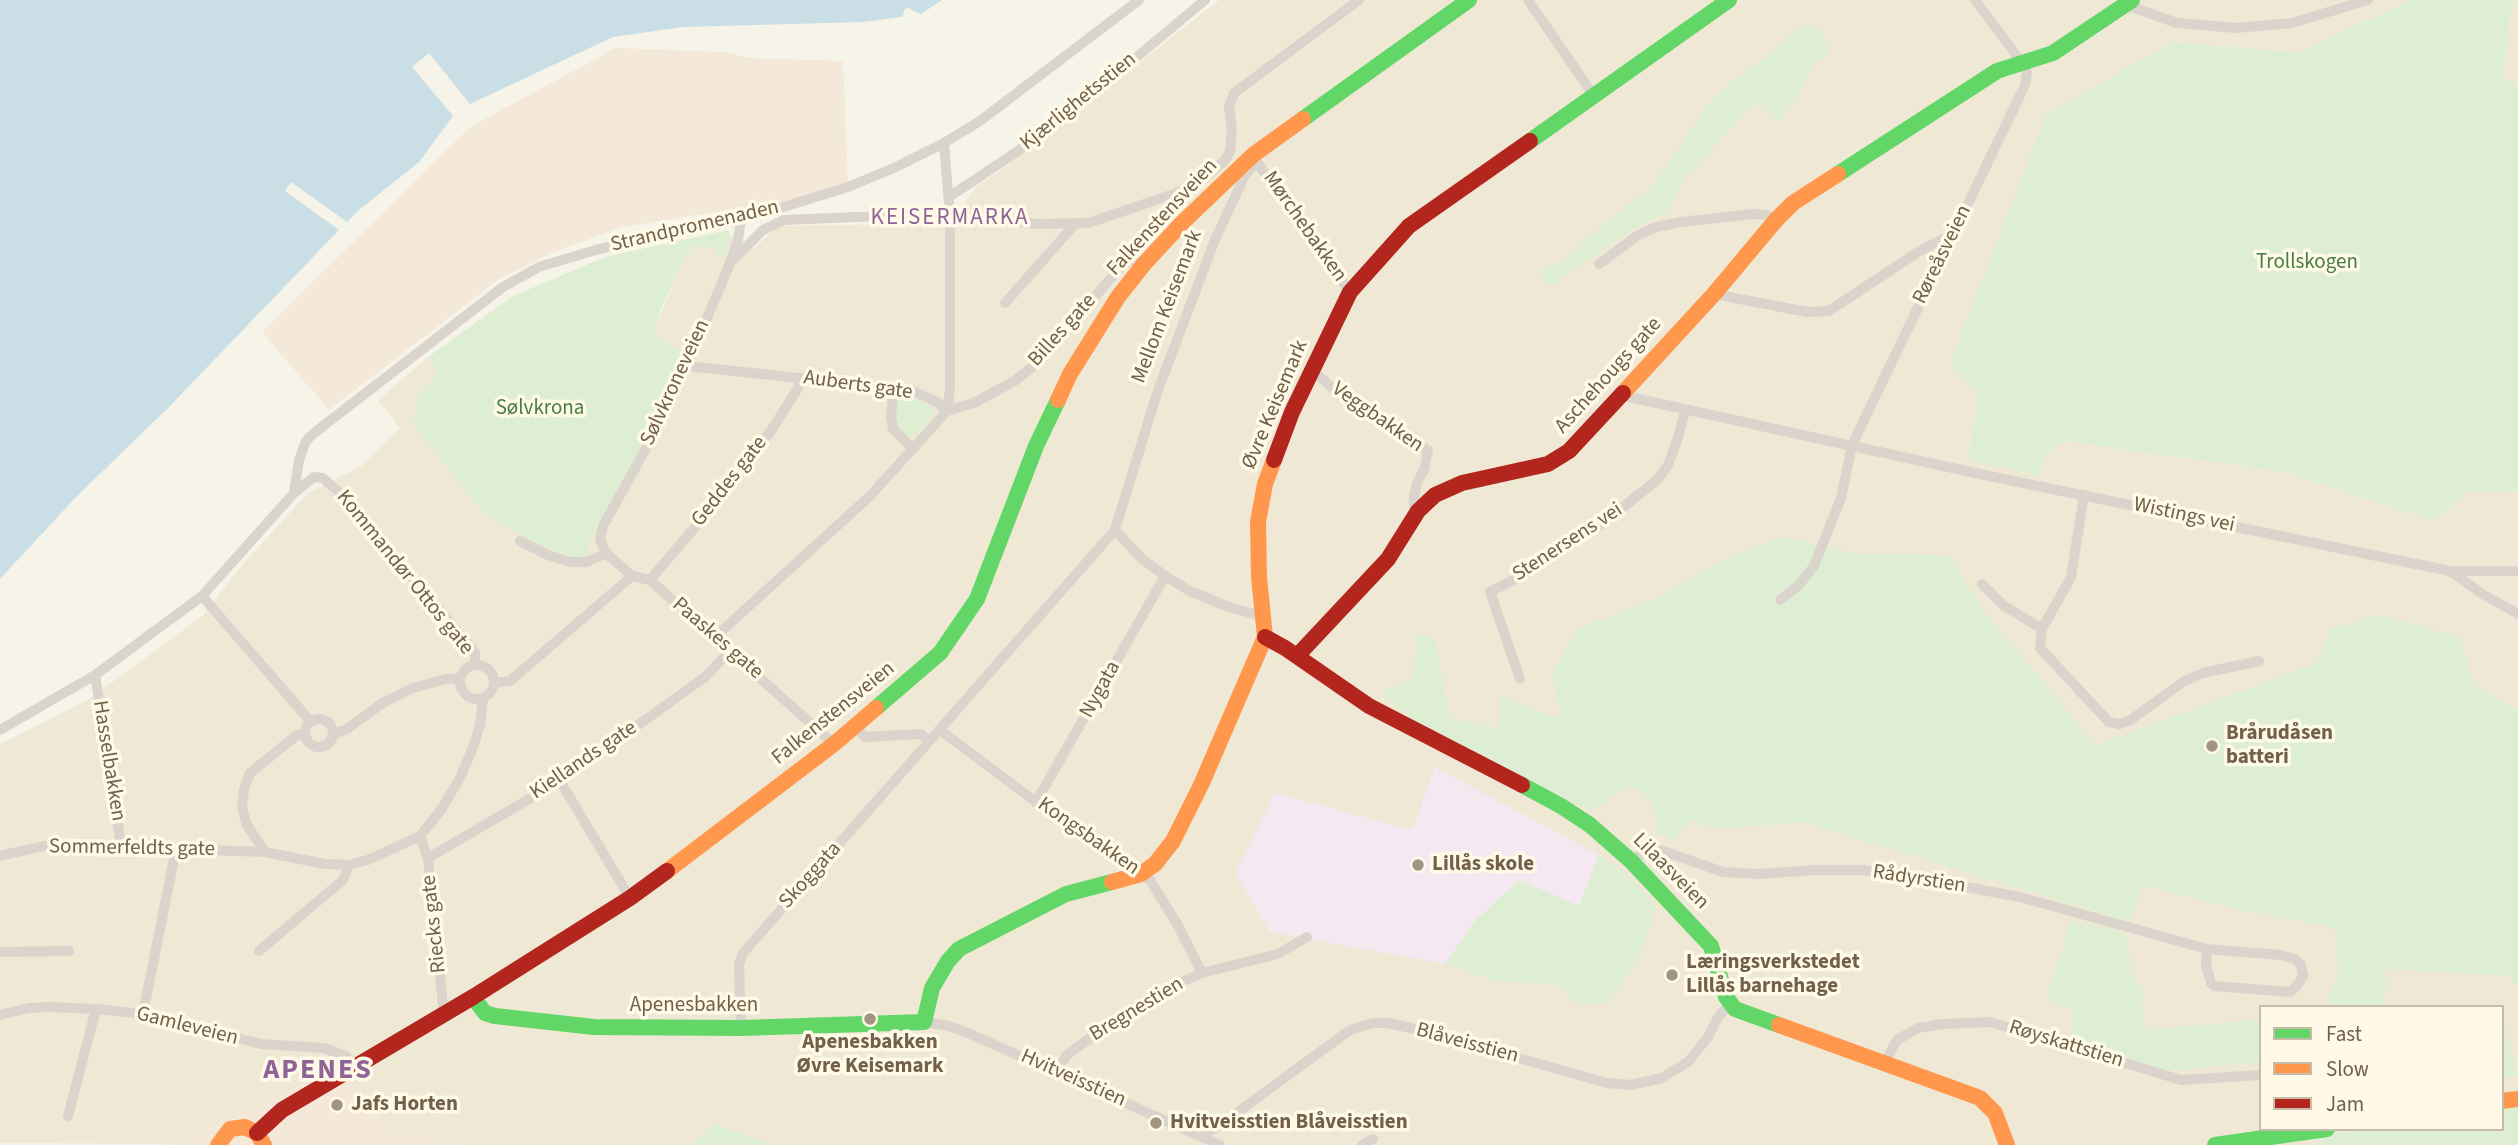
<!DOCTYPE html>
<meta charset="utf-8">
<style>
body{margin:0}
#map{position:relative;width:2518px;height:1145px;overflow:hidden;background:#f6f4e8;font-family:"Source Sans 3",sans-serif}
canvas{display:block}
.legend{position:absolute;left:2259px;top:1005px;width:245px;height:126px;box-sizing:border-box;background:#fffae8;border:2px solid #c7bca8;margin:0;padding:9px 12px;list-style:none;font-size:21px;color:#736049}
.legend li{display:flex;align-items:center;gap:14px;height:35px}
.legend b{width:35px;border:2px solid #c7bca8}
</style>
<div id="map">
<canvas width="2518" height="1145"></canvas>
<ul class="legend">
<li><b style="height:9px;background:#63d668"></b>Fast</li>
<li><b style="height:9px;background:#ff974d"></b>Slow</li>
<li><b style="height:9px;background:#b3261e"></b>Jam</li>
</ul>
</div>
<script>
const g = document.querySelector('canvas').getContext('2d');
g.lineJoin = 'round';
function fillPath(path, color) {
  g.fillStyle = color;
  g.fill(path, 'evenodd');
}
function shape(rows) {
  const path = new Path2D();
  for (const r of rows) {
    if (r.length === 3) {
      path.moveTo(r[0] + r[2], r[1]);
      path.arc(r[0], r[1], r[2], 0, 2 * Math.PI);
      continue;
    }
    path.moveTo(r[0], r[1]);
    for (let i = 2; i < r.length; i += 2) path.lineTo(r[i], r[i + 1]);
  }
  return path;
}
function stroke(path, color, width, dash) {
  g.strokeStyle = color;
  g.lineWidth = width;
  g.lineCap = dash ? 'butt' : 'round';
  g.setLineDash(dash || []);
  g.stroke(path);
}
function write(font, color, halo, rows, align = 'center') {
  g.font = font + ' "Source Sans 3",sans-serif';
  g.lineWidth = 7;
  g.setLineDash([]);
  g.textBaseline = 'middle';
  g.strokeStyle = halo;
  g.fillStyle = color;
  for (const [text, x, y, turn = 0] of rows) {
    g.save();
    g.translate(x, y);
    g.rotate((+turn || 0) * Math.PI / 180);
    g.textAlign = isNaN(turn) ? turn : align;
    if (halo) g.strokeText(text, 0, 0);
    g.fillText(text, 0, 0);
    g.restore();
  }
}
fillPath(shape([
 [1219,0,2410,0,2299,53,2173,42,1950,363,1978,394,1968,459,2040,476,2044,455,2065,441,2285,472,2435,521,2468,492,2518,491,2518,1145,461,1145,392,1131,336,1067,246,1113,178,1144,0,1143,0,744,89,699,204,615,237,571,308,493,360,467,400,428,378,400,428,357,439,373,417,399,482,511,502,523,587,544,638,453,683,354,653,332,684,258,695,246,713,247,726,253,730,234,740,246,750,251,779,226,894,224,950,225,975,188,1024,153],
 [2261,1007,2502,1007,2502,1129,2261,1129],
 [2514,0,2518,0,2518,83,2504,80,2509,21]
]), '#efe8d5');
fillPath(shape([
 [616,48,723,52,750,58,843,61,848,187,784,207,730,210,621,227,554,252,499,279,329,410,262,332,470,127],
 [336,1067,392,1131,461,1145,152,1145,178,1144,246,1113]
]), '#f4e8d8');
fillPath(shape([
 [1435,767,1599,855,1579,906,1475,921,1445,964,1270,932,1235,874,1275,793,1412,830]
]), '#f5e8f1');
fillPath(shape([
 [2410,0,2514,0,2509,21,2504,79,2518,83,2518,491,2468,492,2435,521,2285,472,2065,441,2044,455,2040,476,1968,459,1978,394,1950,364,2046,115,2173,42,2299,53],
 [1804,24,1820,29,1831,56,1816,61,1793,102,1777,123,1761,103,1751,106,1684,180,1666,214,1642,223,1553,284,1546,282,1541,273,1548,266,1567,259,1591,235,1655,183,1709,103,1728,84,1765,58],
 [728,230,730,234,726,254,720,258,712,247,695,246,684,258,661,309,653,332,683,354,638,453,587,544,589,556,580,558,556,552,523,537,482,511,414,425,416,399,439,373,428,357,513,296,605,257],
 [908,395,928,404,933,408,933,415,916,434,910,437,898,430,895,422,898,401,902,397],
 [1783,537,1859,554,1949,555,1981,607,2096,745,2317,663,2332,628,2378,615,2460,637,2474,685,2518,710,2518,984,2514,984,2509,976,2386,969,2385,1007,2320,1007,2327,1003,2338,973,2336,932,2328,926,2240,910,2143,886,2130,922,1802,822,1717,829,1692,820,1673,840,1656,832,1653,799,1629,785,1591,811,1499,767,1417,724,1381,692,1413,678,1417,633,1435,639,1449,718,1498,729,1500,696,1561,719,1552,673,1578,629,1656,599,1720,561],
 [1599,855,1630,878,1656,906,1648,934,1630,972,1607,1002,1574,1004,1561,985,1495,981,1445,964,1475,921,1519,880,1579,906],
 [2069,922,2115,929,2129,940,2130,974,2144,991,2142,1006,2146,1030,2261,1019,2261,1062,2167,1071,2071,1038,2074,1008,2050,1003,2047,991,2061,957],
 [2502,1015,2518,1076,2502,1079],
 [2518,1105,2518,1145,2321,1145,2319,1137,2368,1129,2502,1129,2502,1107],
 [715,1123,747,1137,779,1145,691,1145]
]), '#ddeed3');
fillPath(shape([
 [0,0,942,0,921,14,906,7,902,17,863,22,683,27,613,37,470,104,453,116,419,162,359,210,339,230,168,408,77,496,0,579]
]), '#cadee6');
fillPath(shape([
 [429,53,470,104,453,116,412,67],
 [291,182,347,222,339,230,285,191]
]), '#f6f4e8');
stroke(shape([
 [1528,0,1594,96],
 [2123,4,2177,23,2236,28,2292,23,2368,0],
 [944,143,950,215,950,389,947,411],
 [1257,161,1244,177,1214,242,1157,393,1115,530,1141,558,1165,576,1190,591,1229,607,1262,616],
 [1257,162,1350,292],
 [949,197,1018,151,1084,101,1205,0],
 [741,220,738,240,730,263,687,366,655,432,603,526,600,540,606,553,632,576,650,580,834,744],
 [730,263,763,230,784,220,932,214,1039,224,1088,223,1177,193,1205,178,1225,160,1230,151,1232,130,1229,107,1234,93,1359,0],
 [1599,264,1637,236,1656,227,1681,222,1753,214,1766,215,1776,220],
 [1714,294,1807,312,1829,311,1918,252,1951,235],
 [1005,303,1076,223],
 [687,366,911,390,937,402,947,411],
 [1312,370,1346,400,1428,450,1424,470,1417,483,1414,497,1414,506,1418,511],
 [894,387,891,416,893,429,913,449],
 [1620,395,1989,476,2450,571,2518,571],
 [294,493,299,460,306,441,314,433,503,287,539,267,599,249,741,220,848,187,894,168,944,143,980,121,1139,0],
 [2084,495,2071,577,2042,629,2040,648,2109,722,2119,724,2129,721,2183,682,2203,673,2259,661],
 [520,541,548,555,570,562,587,562,606,553],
 [2450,571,2484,595,2518,614],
 [650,580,719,499,771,431,804,378],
 [1982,584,2003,605,2042,629],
 [202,596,311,722],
 [1780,600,1798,586,1814,566,1841,498,1852,445,2025,85,2027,73,2023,64,1975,0],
 [715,637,870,496,947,411,974,403,1016,380,1040,361,1123,264,1131,261,1144,264],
 [477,682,17],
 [95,675,121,846],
 [1520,679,1490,592,1523,575,1605,522,1658,479,1668,465,1677,441,1685,411],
 [494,683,510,681,632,576],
 [319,733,14],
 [856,726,865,737,921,734,929,742],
 [0,730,95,675,202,596,294,493,314,477,323,478,342,495,475,652,475,665],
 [940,730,1036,802,1150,880,1176,922,1202,973],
 [333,734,347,729,384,702,413,688,446,679,460,679],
 [560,781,630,898],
 [1036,802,1165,576],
 [420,836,428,858,444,1015],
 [265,852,247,825,242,808,244,789,250,773,297,735,305,735],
 [0,856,39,847,59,845,265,852,325,864,349,865,368,860,420,836,441,810,461,776,472,750,480,725,483,698],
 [428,858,560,781,705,677,730,651],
 [1631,861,1648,850,1663,851,1723,872,1759,874,1815,870,1863,870,1945,883,2020,897,2207,949,2280,955,2295,959,2301,965,2303,976,2297,986,2290,992,2214,986,2211,983,2206,965,2207,949],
 [259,951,343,880,349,865],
 [0,952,69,951],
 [143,1014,176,849],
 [0,1015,29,1008,50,1007,96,1009,143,1014,261,1044,324,1048,346,1056,355,1067],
 [924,1022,949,1026,968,1033,1220,1145],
 [741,1028,739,964,743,953,1115,530],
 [1885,1062,1897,1040,1918,1028,1943,1024,1990,1022,2181,1080,2261,1075],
 [1056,1071,1067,1055,1116,1019,1159,992,1202,973,1278,954,1307,937],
 [68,1116,96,1009],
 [1201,1136,1220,1125,1350,1030,1373,1023,1388,1023,1415,1029,1607,1083,1631,1085,1662,1078,1688,1062,1708,1037,1718,1017,1730,1004],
 [1362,1145,1373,1139]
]), '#dad4cd', 10);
stroke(shape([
 [1303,119,1469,0],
 [1530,141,1729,0],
 [1838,174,1997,71,2053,53,2132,0],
 [876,708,940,653,977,599,1036,446,1058,400],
 [1522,785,1561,806,1590,825,1631,861,1711,946,1726,997,1735,1009,1779,1025],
 [473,997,485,1013,495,1016,594,1027,741,1028,924,1022,932,988,948,961,959,949,1066,894,1112,882],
 [2215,1145,2327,1129]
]), '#63d668', 16);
stroke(shape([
 [1623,393,1714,294,1776,220,1793,203,1838,174],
 [1058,400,1070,374,1118,297,1144,264,1181,224,1253,155,1303,119],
 [667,871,834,744,876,708],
 [1112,882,1141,874,1155,864,1173,841,1201,785,1265,637,1259,577,1258,522,1265,484,1274,460],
 [1779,1025,1980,1098,1995,1113,2007,1145],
 [2502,1101,2518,1099],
 [218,1145,230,1129,245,1127,257,1133,264,1145]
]), '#ff974d', 16);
stroke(shape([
 [1274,460,1292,412,1350,292,1409,226,1530,141],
 [1265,637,1285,648,1369,706,1522,785],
 [1297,656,1388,559,1418,511,1435,495,1462,483,1548,464,1569,451,1623,393],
 [257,1133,282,1110,473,997,630,898,667,871]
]), '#b3261e', 16);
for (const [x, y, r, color] of [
 [2212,746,7,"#a19481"],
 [1418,865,7,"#a19481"],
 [1672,975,7,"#a19481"],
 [870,1019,7,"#a19481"],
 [337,1105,7,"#a19481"],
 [1156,1123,7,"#a19481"]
]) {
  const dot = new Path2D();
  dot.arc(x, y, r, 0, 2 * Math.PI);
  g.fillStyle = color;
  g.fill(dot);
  stroke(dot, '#fffae8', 2.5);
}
write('21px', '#736049', '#fffae8', [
 ["Kjærlighetsstien",1079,102,-39],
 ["Falkenstensveien",1163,218,-47],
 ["Strandpromenaden",695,227,-13],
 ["Mørchebakken",1304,227,55],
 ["Røreåsveien",1943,255,-64],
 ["Mellom Keisemark",1168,307,-69],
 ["Billes gate",1063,331,-48],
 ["Aschehougs gate",1609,376,-48],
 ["Sølvkroneveien",676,383,-65],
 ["Auberts gate",858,386,8],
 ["Øvre Keisemark",1276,405,-67],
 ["Veggbakken",1377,418,35],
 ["Geddes gate",730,482,-52],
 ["Wistings vei",2184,516,12],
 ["Stenersens vei",1568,543,-33],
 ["Kommandør Ottos gate",404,573,51],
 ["Paaskes gate",717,639,41],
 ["Nygata",1101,690,-61],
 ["Falkenstensveien",834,714,-39],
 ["Hasselbakken",108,761,81],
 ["Kiellands gate",584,761,-34],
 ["Kongsbakken",1088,837,35],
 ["Sommerfeldts gate",132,849,1],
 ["Lilaasveien",1670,872,45],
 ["Skoggata",811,876,-48],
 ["Rådyrstien",1919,880,9],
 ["Riecks gate",435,924,-96],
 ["Apenesbakken",694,1006],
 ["Bregnestien",1137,1010,-31],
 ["Gamleveien",187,1027,14],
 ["Blåveisstien",1467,1044,15],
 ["Røyskattstien",2066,1045,17],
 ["Hvitveisstien",1073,1079,24]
]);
write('21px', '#497e43', '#fffae8', [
 ["Trollskogen",2307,263],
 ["Sølvkrona",540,409]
]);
write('bold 21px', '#736049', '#fffae8', [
 ["Brårudåsen",2226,734],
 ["batteri",2226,758],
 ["Lillås skole",1432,865],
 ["Læringsverkstedet",1686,963],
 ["Lillås barnehage",1686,987],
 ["Apenesbakken",870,1043,"center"],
 ["Øvre Keisemark",870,1067,"center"],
 ["Jafs Horten",351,1105],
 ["Hvitveisstien Blåveisstien",1170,1123]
], 'left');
g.letterSpacing = '2px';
write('23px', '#906497', '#fffae8', [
 ["KEISERMARKA",950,219]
]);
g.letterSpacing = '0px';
g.letterSpacing = '2px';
write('bold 28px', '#906497', '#fffae8', [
 ["APENES",318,1072]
]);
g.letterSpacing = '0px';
</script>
